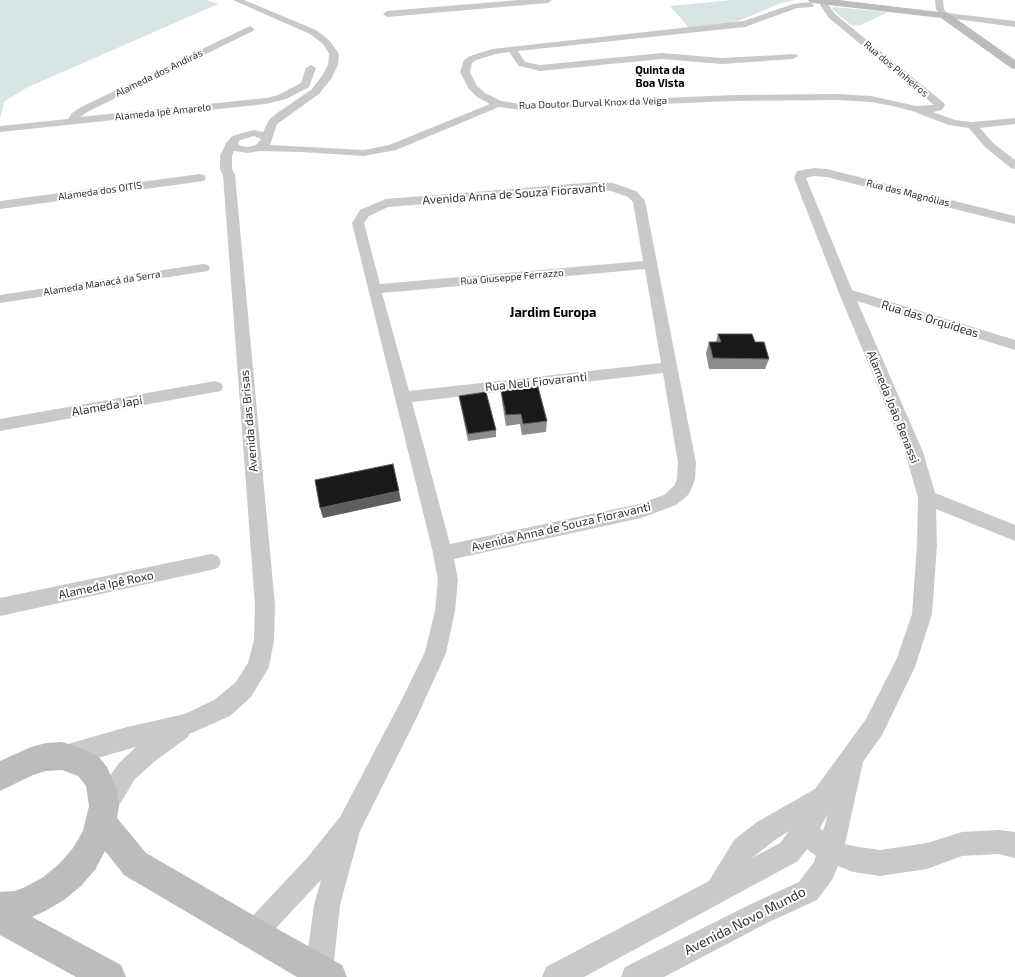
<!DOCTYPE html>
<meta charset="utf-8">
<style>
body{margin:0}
canvas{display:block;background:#fff}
</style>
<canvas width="1015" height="977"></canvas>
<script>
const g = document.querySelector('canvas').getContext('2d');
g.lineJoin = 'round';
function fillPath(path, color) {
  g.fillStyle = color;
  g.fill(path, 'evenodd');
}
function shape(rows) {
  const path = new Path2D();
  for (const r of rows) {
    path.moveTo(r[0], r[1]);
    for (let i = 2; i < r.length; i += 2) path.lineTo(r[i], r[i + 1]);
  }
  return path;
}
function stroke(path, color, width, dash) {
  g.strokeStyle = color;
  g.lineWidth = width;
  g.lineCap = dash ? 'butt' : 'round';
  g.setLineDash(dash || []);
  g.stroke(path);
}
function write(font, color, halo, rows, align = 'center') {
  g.font = font + ' "Exo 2",sans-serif';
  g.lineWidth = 4;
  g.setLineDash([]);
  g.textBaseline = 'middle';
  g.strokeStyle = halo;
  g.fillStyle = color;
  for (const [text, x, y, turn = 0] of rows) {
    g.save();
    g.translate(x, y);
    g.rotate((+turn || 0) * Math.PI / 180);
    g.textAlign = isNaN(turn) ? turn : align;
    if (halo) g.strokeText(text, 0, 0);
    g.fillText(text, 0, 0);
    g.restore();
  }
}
fillPath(shape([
 [0,0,207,0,218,4,26,88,4,102,0,119],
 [732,0,795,0,779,4,733,23,689,28,670,6],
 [835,7,888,12,861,25,852,26,832,9]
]), '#d8e5e5');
fillPath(shape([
 [233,0,244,0,316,30,329,40,339,54,338,65,331,79,319,94,277,124,270,145,364,150,389,145,490,104,477,97,469,89,460,72,464,60,470,56,492,49,744,21,793,4,810,2,814,5,813,7,797,8,745,27,518,51,525,62,540,65,662,53,722,58,796,54,798,56,793,59,722,64,662,59,540,71,519,66,509,52,496,54,476,60,472,63,470,72,477,86,485,93,501,101,521,104,733,95,838,94,871,96,916,106,934,105,829,18,820,5,824,2,827,3,835,14,944,103,945,105,942,110,933,112,955,120,972,122,1015,118,1015,124,980,128,993,143,1015,160,1015,169,1011,168,985,147,969,128,949,125,912,111,893,106,871,102,838,100,733,101,521,110,499,107,396,150,364,156,301,152,259,151,248,153,234,151,232,156,232,169,235,175,275,605,274,640,269,667,251,697,230,716,189,734,188,737,155,761,135,779,113,815,104,818,95,815,92,806,95,797,119,763,136,747,62,768,54,764,50,756,54,748,127,727,185,714,214,700,235,683,248,663,254,640,255,605,223,175,220,169,220,156,226,143,232,136,254,130,263,132,269,120,277,113,311,90,322,76,328,65,329,54,323,44,310,34,233,0],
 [254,136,261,139,256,145,248,147,241,146,238,144,240,140,254,136],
 [519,0,552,0,548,3,387,17,383,14,387,11,519,0],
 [935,0,943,0,944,9,947,13,1015,21,1015,27,941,17,936,9,935,0],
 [250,26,254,29,253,31,89,111,80,117,266,98,278,95,301,83,306,68,311,65,316,68,309,87,286,99,266,104,0,132,0,126,68,119,72,113,81,107,250,26],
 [814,168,827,169,1015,216,1015,224,827,177,814,176,806,178,852,290,1015,340,1015,350,857,301,923,452,935,493,1015,525,1015,541,936,509,937,545,932,614,915,667,882,735,863,762,845,844,853,846,880,850,927,843,962,832,999,830,1015,832,1015,858,999,854,962,856,927,869,880,876,853,872,838,866,832,880,817,900,769,922,664,977,621,977,625,967,751,904,799,882,814,862,816,856,807,849,798,861,584,977,542,977,546,967,709,881,734,840,757,822,815,789,866,719,897,658,912,614,917,545,918,498,905,452,839,293,794,178,797,171,814,168],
 [828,814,823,831,820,828,828,814],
 [789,831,780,843,752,858,775,840,789,831],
 [200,174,204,175,206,178,204,181,0,209,0,201,200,174],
 [596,182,613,183,636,191,645,201,696,463,695,479,691,490,688,495,676,505,641,518,454,559,458,580,455,611,446,653,417,717,359,833,359,835,340,905,333,971,330,977,308,977,305,971,314,905,321,880,262,943,253,947,244,943,240,934,244,925,307,858,340,817,401,701,425,652,435,611,438,580,433,553,352,223,360,210,386,199,596,182],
 [596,190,611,191,628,197,633,202,643,261,380,284,364,223,369,216,388,207,596,190],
 [645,269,661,363,409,391,382,293,645,269],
 [663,373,678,463,677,479,674,486,664,495,639,504,450,544,412,402,663,373],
 [203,264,208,265,210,268,208,271,0,303,0,295,203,264],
 [215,381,221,383,223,387,221,391,0,431,0,419,215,381],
 [211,554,218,556,221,562,218,568,211,570,0,616,0,598,211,554]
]), '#c9c9c9');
fillPath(shape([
 [807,0,839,0,948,13,1015,60,1015,69,1011,68,941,18,812,3,807,0],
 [62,742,76,746,98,756,107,767,117,790,119,806,117,818,146,853,265,922,342,965,347,977,297,977,124,875,105,851,95,870,81,886,64,900,45,911,32,917,121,965,126,977,76,977,0,935,0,892,15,891,25,887,42,878,59,864,73,848,83,831,89,806,86,786,78,776,62,770,46,771,33,775,0,791,0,761,31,747,46,743,62,742]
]), '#bcbcbc');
fillPath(shape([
 [718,334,755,342,769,359,765,369,709,369,706,353,709,342,716,342],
 [501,391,547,421,546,432,522,435,520,424,506,426,502,402],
 [459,396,496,430,496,437,468,441,460,403]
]), '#8c8c8c');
fillPath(shape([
 [399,491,401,501,323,518,320,508]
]), '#5e5e5e');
const building = shape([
 [718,334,752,334,755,342,764,342,769,359,713,358,709,342,721,342,718,334],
 [538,387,547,421,523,424,521,414,506,415,501,391,538,387],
 [486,392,496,430,468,434,459,396,486,392],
 [393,464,399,491,320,508,315,480,393,464]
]);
fillPath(building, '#191919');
stroke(building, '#5e5e5e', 1);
write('10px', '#323232', '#fff', [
 ["Rua dos Pinheiros",896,69,40],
 ["Alameda dos Andirás",159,73,-26],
 ["Rua Doutor Durval Knox da Veiga",593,103,-2],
 ["Alameda Ipê Amarelo",163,112,-6],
 ["Alameda dos OITIS",100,191,-8],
 ["Rua das Magnólias",908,193,14],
 ["Rua Giuseppe Ferrazzo",512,277,-5],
 ["Alameda Manacá da Serra",102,283,-9]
]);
write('bold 11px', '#000', '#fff', [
 ["Quinta da",660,70],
 ["Boa Vista",660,83]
]);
write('12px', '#323232', '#fff', [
 ["Avenida Anna de Souza Fioravanti",514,194,-4],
 ["Rua das Orquídeas",930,319,17],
 ["Rua Neli Fiovaranti",536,382,-6],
 ["Alameda Japi",107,406,-10],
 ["Alameda João Benassi",893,407,68],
 ["Avenida das Brisas",249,421,-95],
 ["Avenida Anna de Souza Fioravanti",561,527,-13],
 ["Alameda Ipê Roxo",106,585,-12]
]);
write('bold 13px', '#000', '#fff', [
 ["Jardim Europa",553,313]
]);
write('14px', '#323232', '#fff', [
 ["Avenida Novo Mundo",745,921,-27]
]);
</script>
